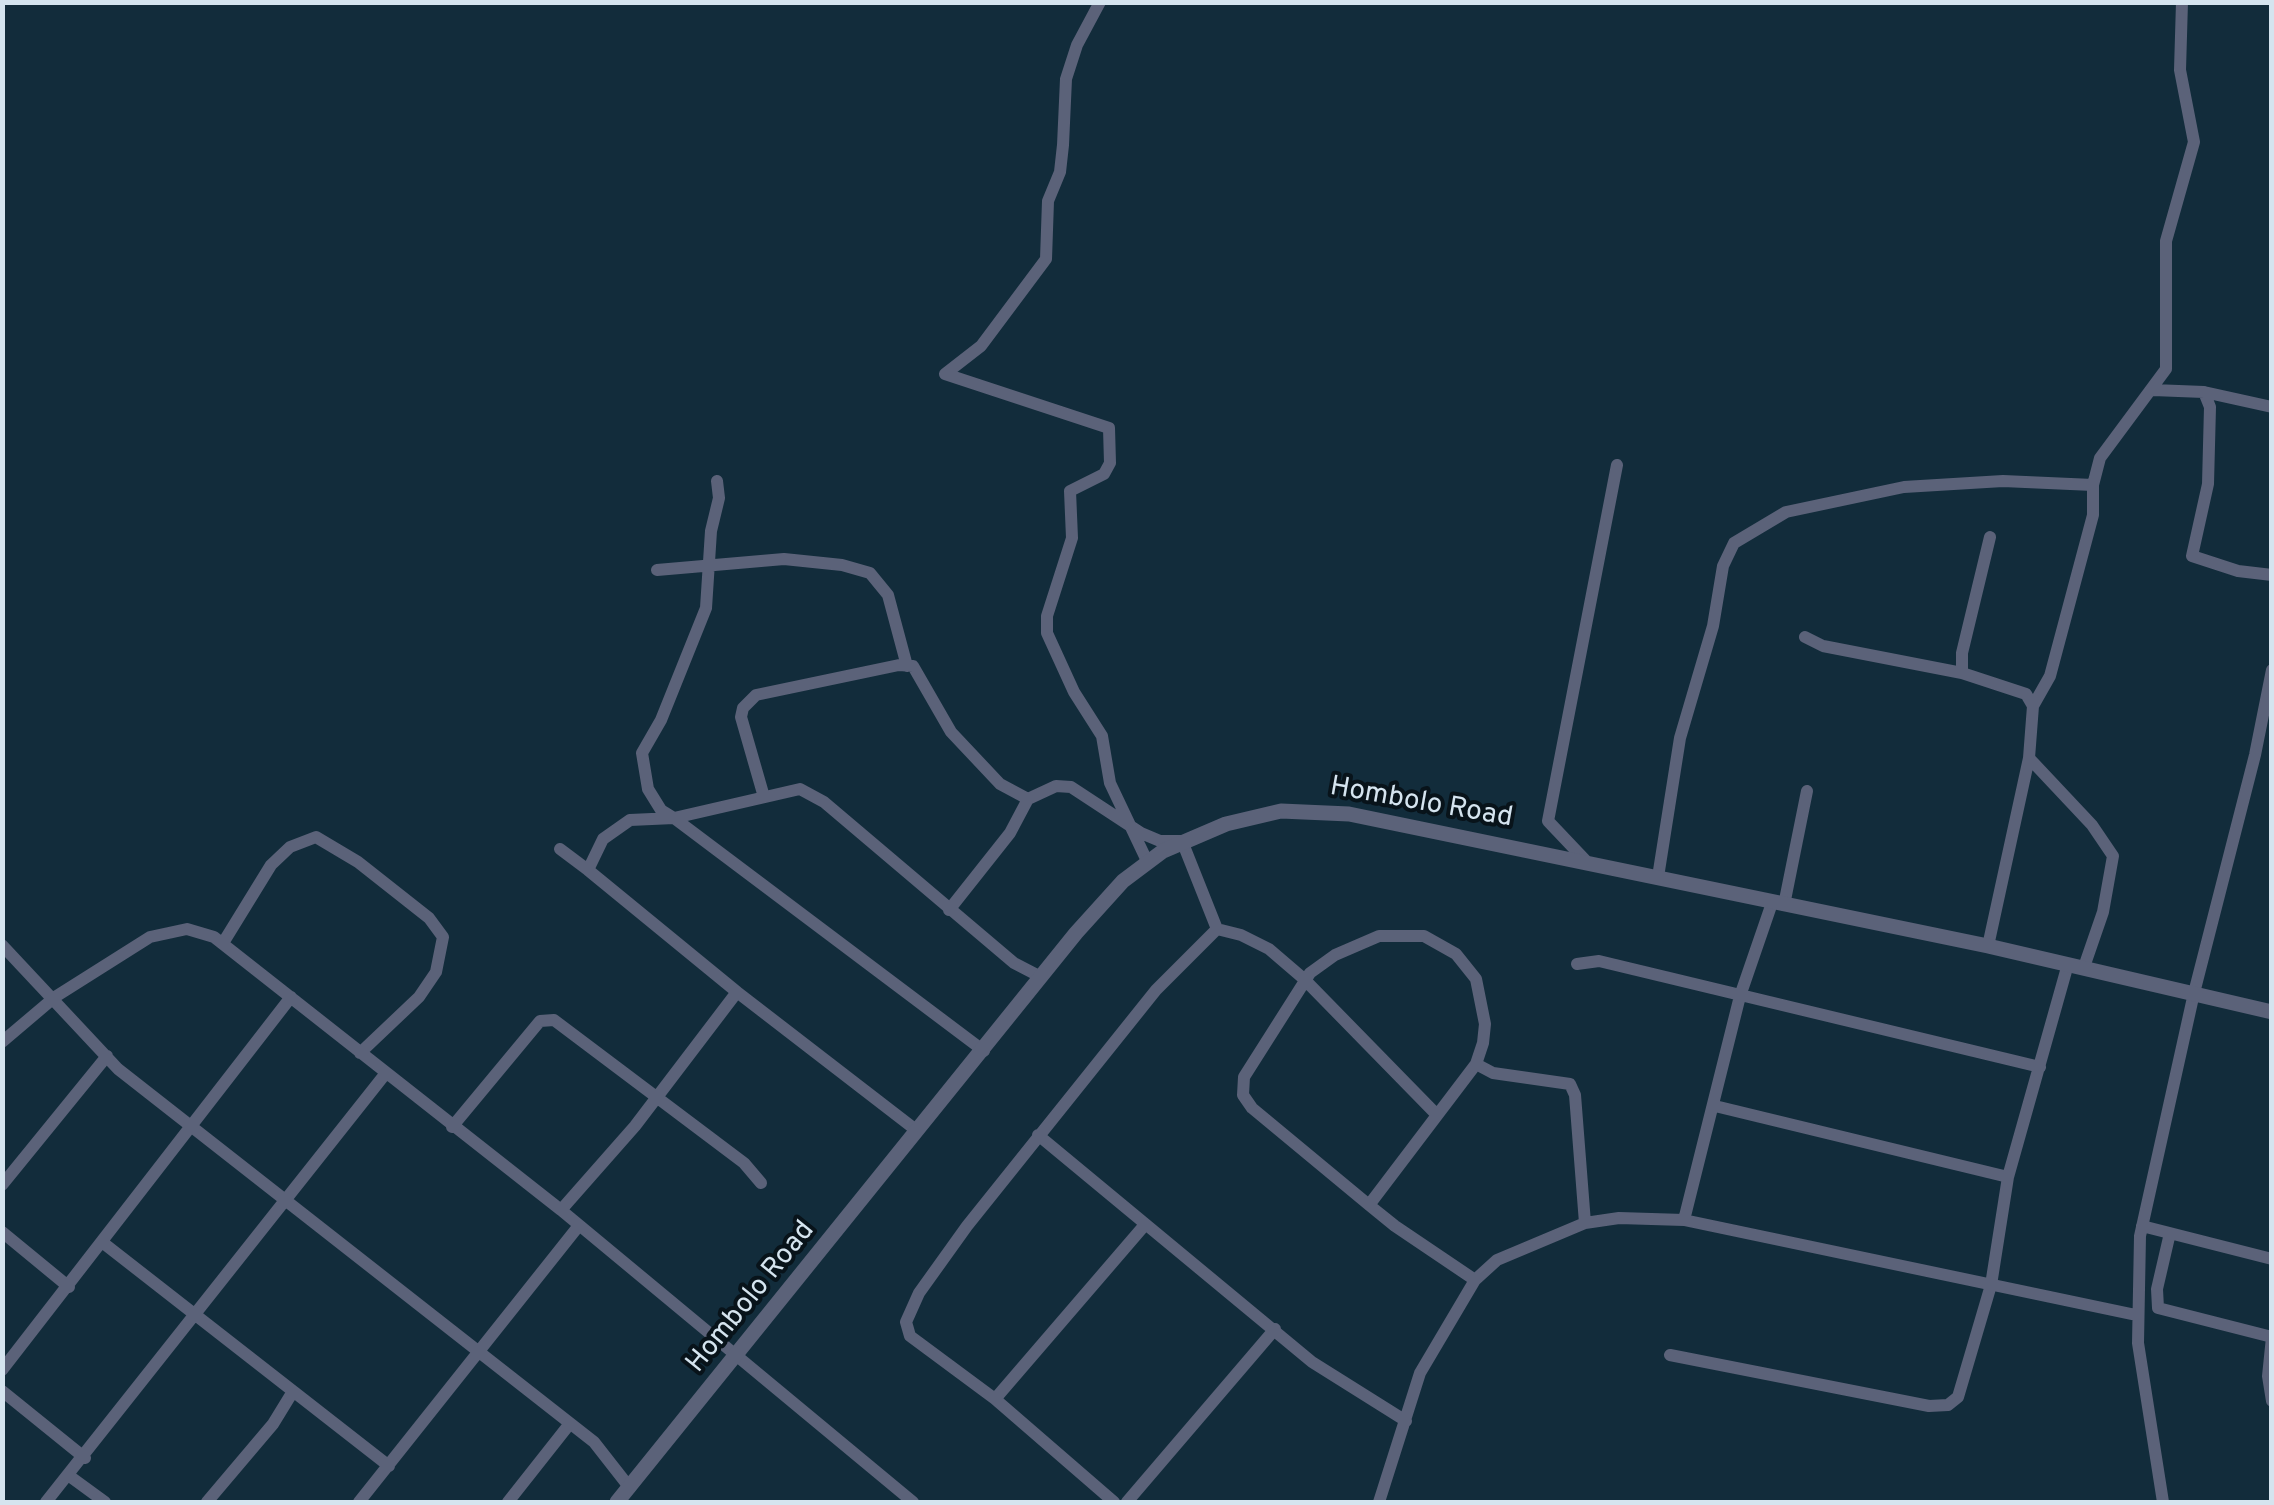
<!DOCTYPE html>
<style>
body{margin:0}
#map{position:relative;width:2274px;height:1505px;overflow:hidden;background:#122c3b;font-family:Overpass,sans-serif}
canvas{display:block}
.frame{position:absolute;inset:0;border:5px solid #d5e4ef;pointer-events:none}
</style>
<div id="map">
<canvas width="2274" height="1505"></canvas>
<div class="frame"></div>
</div>
<script>
const g = document.querySelector('canvas').getContext('2d');
g.lineJoin = 'round';
function shape(rows) {
  const path = new Path2D();
  for (const r of rows) {
    path.moveTo(r[0], r[1]);
    for (let i = 2; i < r.length; i += 2) path.lineTo(r[i], r[i + 1]);
  }
  return path;
}
function stroke(path, color, width, dash) {
  g.strokeStyle = color;
  g.lineWidth = width;
  g.lineCap = dash ? 'butt' : 'round';
  g.setLineDash(dash || []);
  g.stroke(path);
}
function write(font, color, halo, rows, align = 'center') {
  g.font = font + ' Overpass,sans-serif';
  g.lineWidth = 8;
  g.setLineDash([]);
  g.textBaseline = 'middle';
  g.strokeStyle = halo;
  g.fillStyle = color;
  for (const [text, x, y, turn = 0] of rows) {
    g.save();
    g.translate(x, y);
    g.rotate((+turn || 0) * Math.PI / 180);
    g.textAlign = isNaN(turn) ? turn : align;
    if (halo) g.strokeText(text, 0, 0);
    g.fillText(text, 0, 0);
    g.restore();
  }
}
stroke(shape([
 [1100,2,1077,45,1066,79,1063,145,1060,172,1048,201,1046,259,981,346,945,374,1109,428,1110,463,1104,474,1070,491,1072,538,1047,616,1047,633,1074,692,1102,736,1110,783,1148,863],
 [2153,390,2204,392,2210,407,2208,484,2192,556,2238,571,2272,575],
 [2204,392,2272,407],
 [717,481,719,498,711,531,706,608,661,720,642,753,648,789,661,810,674,818,800,789,824,802,1014,963,1041,977],
 [657,570,784,559,842,565,870,573,888,595,907,666],
 [1805,637,1823,646,1962,673,2026,694,2033,706],
 [1962,673,1962,653,1990,537],
 [764,797,741,717,743,708,756,695,899,665,913,666,951,732,1000,784,1028,799],
 [560,849,588,870],
 [1585,860,1548,821,1617,465],
 [1658,877,1680,738,1713,626,1723,566,1734,543,1786,512,1904,487,2003,481,2093,485],
 [1784,905,1807,791],
 [949,910,1010,833,1028,799,1056,786,1071,787,1141,833,1160,841,1182,841,1217,929],
 [223,943,271,865,290,847,316,837,358,862,429,918,443,937,436,972,419,997,360,1053],
 [2,945,118,1069,594,1442,630,1488],
 [1988,946,2029,758],
 [1577,964,1599,961,2040,1067],
 [2084,967,2103,912,2113,856,2092,825,2029,758,2033,706,2050,676,2093,515,2093,485,2100,458,2166,369,2166,241,2194,142,2180,70,2182,2],
 [737,992,588,870,603,839,630,820,674,818,984,1051],
 [2,1042,55,997,150,937,187,929,214,937,561,1210,913,1502],
 [1476,1064,1493,1073,1570,1084,1575,1095,1585,1223],
 [1715,1106,2008,1177],
 [452,1127,540,1021,554,1020,744,1163,761,1183],
 [1038,1135,1312,1362,1406,1421],
 [2,1185,107,1056],
 [1369,1205,1476,1064,1483,1043,1485,1024,1476,979,1456,954,1424,936,1379,936,1335,955,1310,973,1244,1077,1243,1095,1252,1108,1369,1205,1395,1226,1475,1280],
 [561,1210,635,1126,737,992,916,1130],
 [1684,1220,1740,996,1772,903],
 [2142,1226,2272,1259],
 [2,1232,69,1287],
 [2170,1233,2157,1289,2158,1308,2272,1337],
 [102,1242,389,1466],
 [2272,1337,2268,1376,2272,1401],
 [1670,1355,1929,1406,1948,1405,1958,1397,1991,1285,2008,1177,2068,964],
 [2,1370,291,997],
 [2,1391,85,1458],
 [995,1399,1143,1227],
 [68,1475,105,1502],
 [46,1502,386,1073],
 [207,1502,273,1424,292,1393],
 [359,1502,577,1228],
 [508,1502,568,1426],
 [1114,1502,995,1399,910,1336,906,1322,919,1293,967,1226,1156,990,1217,929,1241,935,1269,949,1304,979,1437,1115],
 [1127,1502,1275,1329],
 [1379,1502,1420,1373,1475,1280,1497,1260,1585,1223,1619,1218,1684,1220,2136,1315],
 [2163,1502,2138,1343,2140,1236,2194,993,2255,755,2272,670]
]), '#5b6279', 12);
stroke(shape([
 [617,1502,1076,933,1123,881,1163,851,1226,824,1281,811,1349,814,1988,946,2272,1012]
]), '#5b6279', 15);
write('28px', '#d5e4ef', '#08131a', [
 ["Hombolo Road",1421,804,10],
 ["Hombolo Road",752,1298,-51]
]);
</script>
